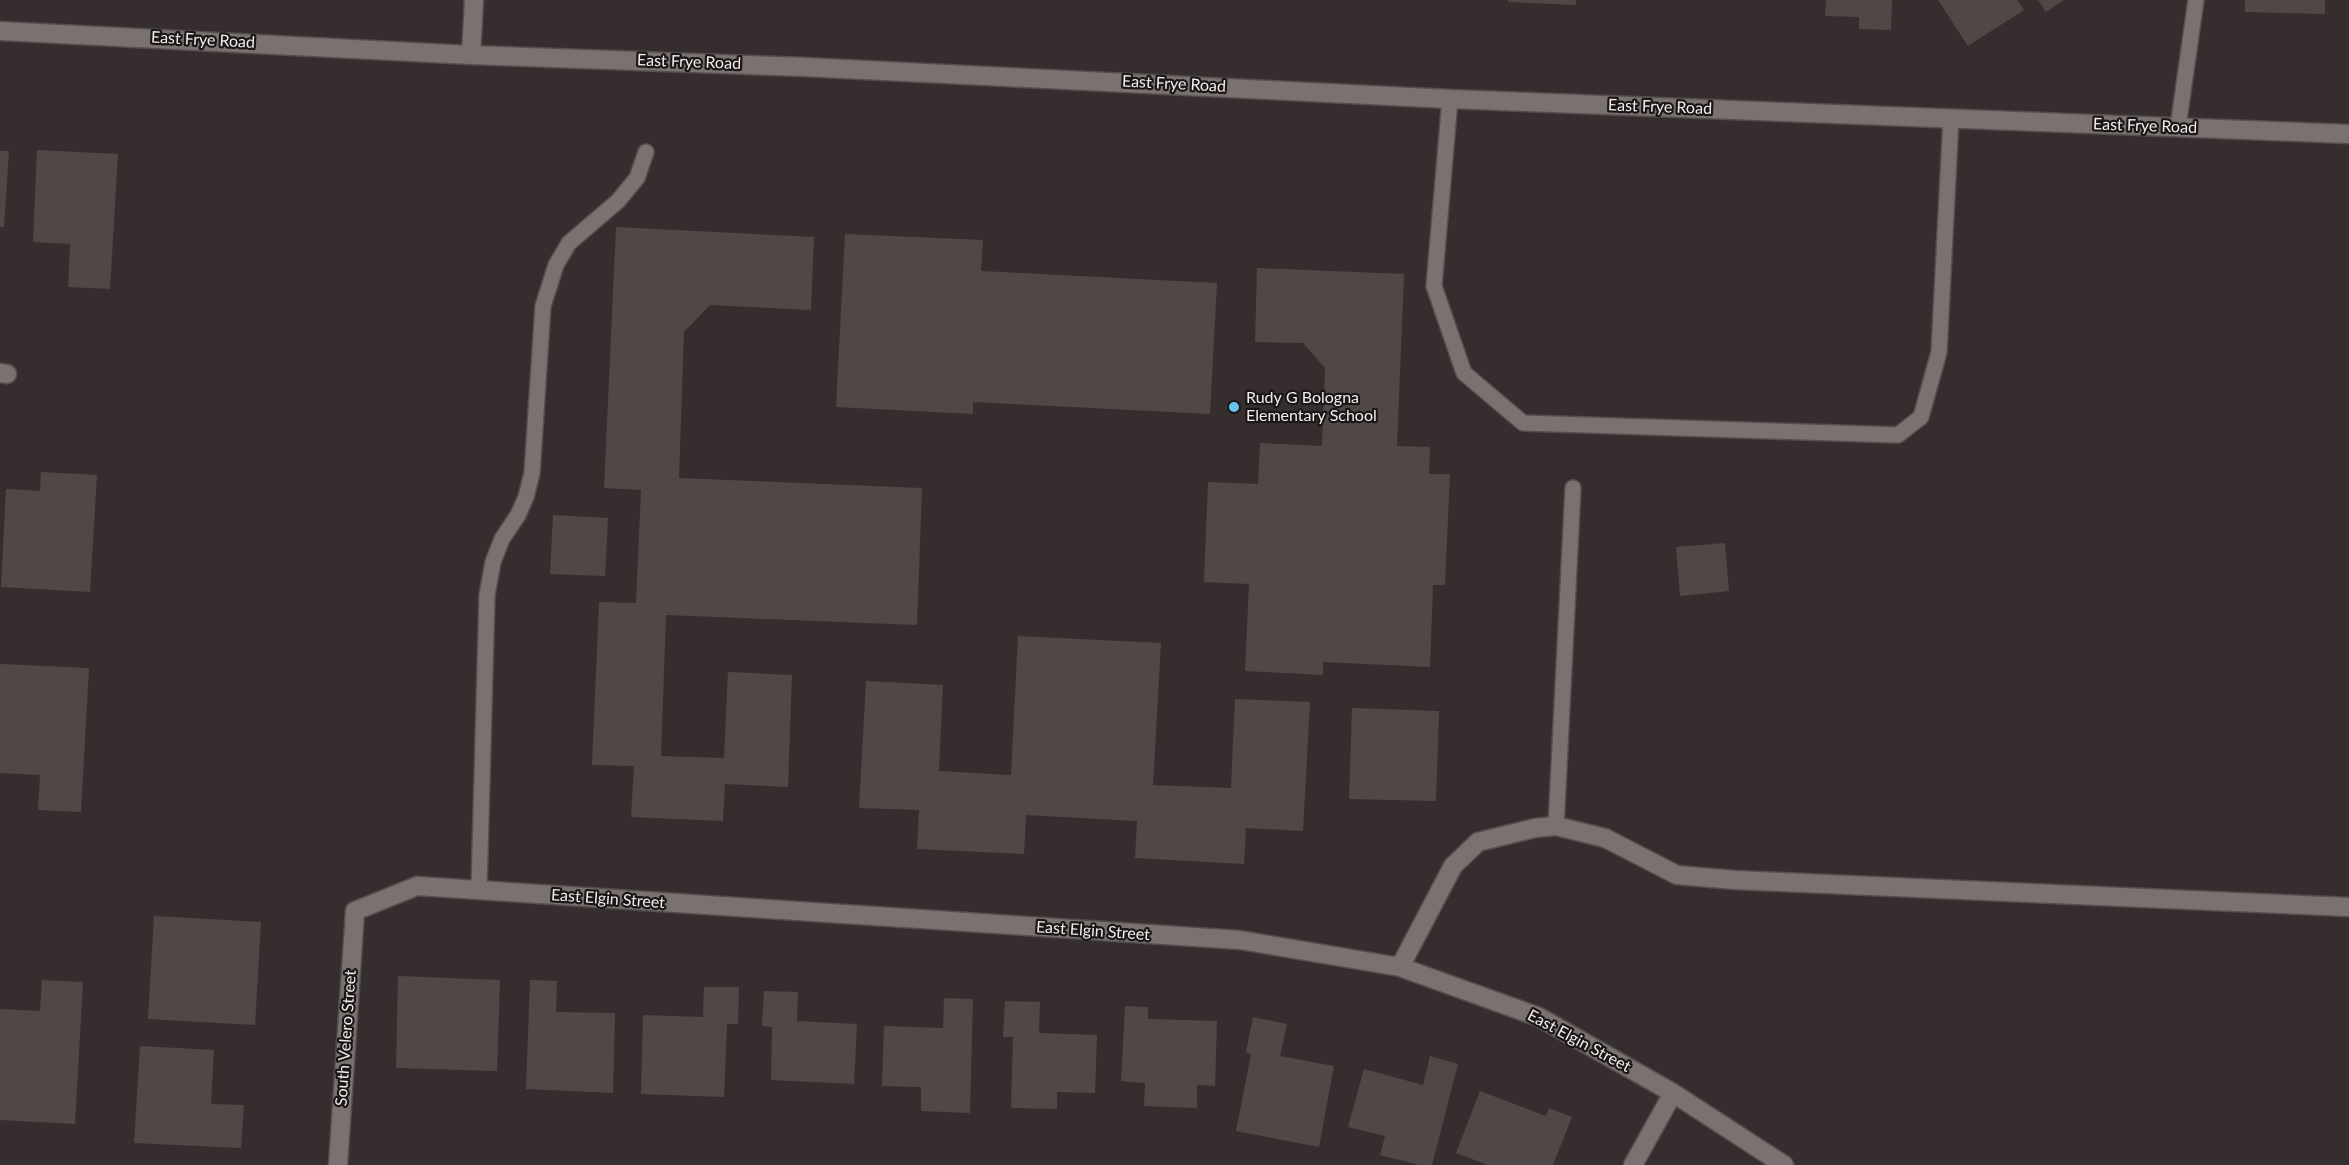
<!DOCTYPE html>
<style>
body{margin:0}
canvas{display:block;background:#362e2e}
</style>
<canvas width="2349" height="1165"></canvas>
<script>
const g = document.querySelector('canvas').getContext('2d');
g.lineJoin = 'round';
function fillPath(path, color) {
  g.fillStyle = color;
  g.fill(path, 'evenodd');
}
function shape(rows) {
  const path = new Path2D();
  for (const r of rows) {
    path.moveTo(r[0], r[1]);
    for (let i = 2; i < r.length; i += 2) path.lineTo(r[i], r[i + 1]);
  }
  return path;
}
function stroke(path, color, width, dash) {
  g.strokeStyle = color;
  g.lineWidth = width;
  g.lineCap = dash ? 'butt' : 'round';
  g.setLineDash(dash || []);
  g.stroke(path);
}
function write(font, color, halo, rows, align = 'center') {
  g.font = font + ' Lato,sans-serif';
  g.lineWidth = 4.5;
  g.setLineDash([]);
  g.textBaseline = 'middle';
  g.strokeStyle = halo;
  g.fillStyle = color;
  for (const [text, x, y, turn = 0] of rows) {
    g.save();
    g.translate(x, y);
    g.rotate((+turn || 0) * Math.PI / 180);
    g.textAlign = isNaN(turn) ? turn : align;
    if (halo) g.strokeText(text, 0, 0);
    g.fillText(text, 0, 0);
    g.restore();
  }
}
fillPath(shape([
 [1508,0,1576,0,1576,5,1508,2],
 [1826,0,1892,0,1891,30,1859,29,1859,17,1825,16],
 [1938,0,2017,0,2024,10,1968,46],
 [2038,0,2064,0,2046,12],
 [2245,0,2325,0,2325,14,2245,12],
 [37,150,118,154,110,289,68,287,70,244,33,242],
 [0,151,9,151,4,227,0,227],
 [616,227,814,237,811,310,710,305,684,332,679,478,922,488,917,625,666,615,661,756,724,758,728,672,792,675,788,787,725,784,723,821,631,817,634,766,592,765,599,602,636,603,641,490,604,488],
 [845,234,983,240,981,271,1217,283,1210,414,973,402,973,414,836,407],
 [1257,268,1404,274,1397,446,1430,447,1429,474,1450,474,1445,585,1433,585,1430,667,1323,662,1323,675,1245,671,1249,584,1204,582,1208,482,1258,484,1260,443,1322,446,1325,368,1303,343,1255,342],
 [41,472,97,475,90,592,1,587,6,489,40,491],
 [553,515,608,518,605,576,550,574],
 [1725,543,1729,591,1680,596,1676,547],
 [1018,636,1161,643,1153,785,1231,788,1235,699,1310,702,1303,831,1246,828,1244,864,1135,858,1137,821,1026,815,1024,854,917,849,919,810,859,808,866,681,943,685,939,771,1011,775],
 [0,664,89,668,81,812,38,810,40,775,0,773],
 [1352,708,1439,711,1436,801,1349,799],
 [154,916,261,922,255,1025,148,1019],
 [398,976,500,980,497,1071,396,1068],
 [42,980,83,982,75,1124,0,1120,0,1009,40,1011],
 [530,980,557,981,556,1012,615,1013,613,1093,526,1089],
 [704,987,739,987,738,1024,727,1024,724,1097,641,1094,643,1015,703,1017],
 [764,991,798,992,797,1021,857,1024,854,1084,771,1080,772,1027,762,1026],
 [944,998,973,999,970,1113,921,1111,921,1087,882,1086,884,1026,943,1028],
 [1005,1001,1040,1002,1039,1033,1097,1035,1095,1093,1057,1092,1057,1109,1011,1108,1013,1037,1003,1037],
 [1125,1006,1148,1007,1148,1019,1217,1021,1215,1086,1197,1085,1197,1108,1144,1106,1145,1083,1121,1081],
 [1253,1017,1287,1024,1280,1056,1334,1066,1319,1147,1236,1131,1251,1054,1246,1052],
 [140,1046,214,1050,211,1104,244,1105,241,1148,134,1143],
 [1430,1056,1458,1064,1432,1165,1419,1165,1380,1155,1385,1136,1348,1127,1364,1069,1423,1085],
 [1480,1091,1546,1116,1549,1108,1572,1117,1553,1165,1488,1165,1456,1153]
]), '#504747');
const service = shape([
 [1450,99,1434,286,1464,373,1523,423,1898,435,1921,417,1939,352,1951,118],
 [2178,127,2196,0],
 [1556,826,1573,488],
 [479,890,487,595,493,562,502,539,518,515,526,497,532,473,543,306,556,265,569,243,618,201,637,178,646,152]
]);
const minor = shape([
 [0,373,7,374],
 [1400,967,1453,866,1478,842,1535,828,1556,826,1605,838,1677,875,1735,880,2349,907],
 [338,1165,355,911,417,886,1240,940,1400,967,1539,1017,1673,1093,1784,1165],
 [1633,1165,1673,1093]
]);
const tertiary = shape([
 [0,31,471,55,804,67,1450,99,2349,134],
 [471,55,474,0]
]);
stroke(service, '#544e4e', 18);
stroke(minor, '#544e4e', 21);
stroke(tertiary, '#544e4e', 21);
stroke(service, '#7a7170', 15);
stroke(minor, '#7a7170', 18);
stroke(tertiary, '#7a7170', 18);
for (const [x, y, r, color] of [
 [1234,407,6,"#66c4ef"]
]) {
  const dot = new Path2D();
  dot.arc(x, y, r, 0, 2 * Math.PI);
  g.fillStyle = color;
  g.fill(dot);
  stroke(dot, '#1b1717', 2);
}
write('16px', '#f2ecec', '#1b1717', [
 ["East Frye Road",203,40,3],
 ["East Frye Road",689,62,2],
 ["East Frye Road",1174,84,3],
 ["East Frye Road",1660,107,2],
 ["East Frye Road",2145,126,2],
 ["East Elgin Street",608,899,4],
 ["East Elgin Street",1093,931,4],
 ["South Velero Street",346,1038,-86],
 ["East Elgin Street",1579,1041,28]
]);
write('16px', '#f2ecec', '#1b1717', [
 ["Rudy G Bologna",1246,398],
 ["Elementary School",1246,416]
], 'left');
</script>
